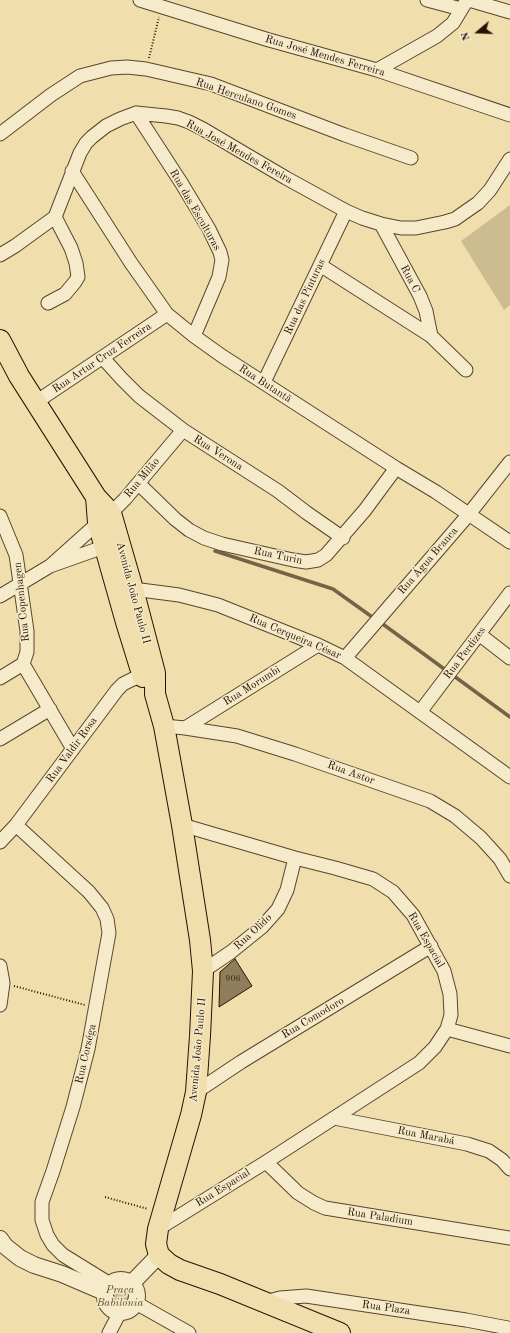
<!DOCTYPE html>
<meta charset="utf-8">
<style>
body{margin:0}
#map{position:relative;width:510px;height:1333px;overflow:hidden;background:#f0dfac;font-family:"Old Standard TT",serif}
canvas{display:block}
.north{position:absolute;left:458px;top:12px;width:40px;height:40px;-webkit-text-stroke:3px #f5eac9;paint-order:stroke;rotate:251deg;font-size:11px;font-weight:700;line-height:16px;text-align:center;color:#251204}
.north::after{content:'';display:block;margin:auto;width:14px;height:18px;background:#251204;clip-path:polygon(50% 0,100% 100%,50% 72%,0 100%)}
</style>
<div id="map">
<canvas width="510" height="1333"></canvas>
<div class="north">N</div>
</div>
<script>
const g = document.querySelector('canvas').getContext('2d');
g.lineJoin = 'round';
function fillPath(path, color) {
  g.fillStyle = color;
  g.fill(path, 'evenodd');
}
function shape(rows) {
  const path = new Path2D();
  for (const r of rows) {
    if (r.length === 3) {
      path.moveTo(r[0] + r[2], r[1]);
      path.arc(r[0], r[1], r[2], 0, 2 * Math.PI);
      continue;
    }
    path.moveTo(r[0], r[1]);
    for (let i = 2; i < r.length; i += 2) path.lineTo(r[i], r[i + 1]);
  }
  return path;
}
function stroke(path, color, width, dash) {
  g.strokeStyle = color;
  g.lineWidth = width;
  g.lineCap = dash ? 'butt' : 'round';
  g.setLineDash(dash || []);
  g.stroke(path);
}
function write(font, color, halo, rows, align = 'center') {
  g.font = font + ' "Old Standard TT",serif';
  g.lineWidth = 3;
  g.setLineDash([]);
  g.textBaseline = 'middle';
  g.strokeStyle = halo;
  g.fillStyle = color;
  for (const [text, x, y, turn = 0] of rows) {
    g.save();
    g.translate(x, y);
    g.rotate((+turn || 0) * Math.PI / 180);
    g.textAlign = isNaN(turn) ? turn : align;
    if (halo) g.strokeText(text, 0, 0);
    g.fillText(text, 0, 0);
    g.restore();
  }
}
fillPath(shape([
 [510,205,510,305,504,310,461,241],
 [121,1296,16]
]), '#cdbc8f');
stroke(shape([
 [215,551,333,589,375,619],
 [380,622,510,717]
]), '#756347', 3.5);
const building = shape([
 [235,959,252,986,219,1007,220,972,235,959]
]);
fillPath(building, '#8f7d5b');
stroke(building, '#251204', 1);
const minor = shape([
 [140,0,269,40,377,70,510,115],
 [427,0,461,9],
 [469,0,510,12],
 [377,70,437,36,453,23,467,0],
 [136,113,182,184,209,229,220,252,222,260,219,277,194,336],
 [0,134,51,95,80,76,111,68,127,67,146,69,211,84,345,135,411,158],
 [72,171,131,263,167,314,194,336,222,356,396,468,436,492,510,542],
 [381,224,420,296,426,311,431,336],
 [0,255,15,246,55,217,80,153,86,143,92,137,106,126,120,119,136,113,166,116,178,118,189,122,203,129,286,178,346,211,362,218,381,224,401,228,416,228,445,222,455,219,465,212,478,203,490,190,510,159],
 [320,265,431,336,466,370],
 [48,303,65,294,75,282,78,277,76,263,71,248,55,217],
 [103,358,121,378,139,396,183,430,278,491,307,513,343,538],
 [264,382,346,211],
 [36,402,167,314],
 [139,484,175,519,189,530,204,538,222,544,293,560,306,562,318,560,326,555,365,510,396,468],
 [0,516,16,555,27,631,27,652,23,664,0,678],
 [50,566,98,523,111,513,125,499,183,430],
 [127,591,133,589,179,595,218,605,318,645,345,658,510,777],
 [0,596,50,566,112,544],
 [479,634,510,658],
 [345,658,469,514,510,462],
 [23,664,73,749],
 [420,712,510,593],
 [164,726,185,728,237,736,295,754,430,801,455,816,481,838,500,859,510,876],
 [185,728,318,645],
 [0,739,50,709],
 [16,825,89,892,102,908,107,919,109,933,88,1049,73,1107,53,1171,42,1202,42,1220,47,1235,53,1245,63,1255,110,1284],
 [0,842,16,825,117,690,123,684,133,679,149,674],
 [0,966,3,983,0,1005],
 [203,971,231,952,262,927,278,909,287,890,295,858],
 [447,1029,510,1046],
 [196,1092,241,1062,431,946],
 [334,1118,467,1144,489,1151,502,1160,510,1169],
 [266,1162,298,1193,314,1203,325,1208,510,1238],
 [158,1229,266,1162,419,1063,435,1047,447,1029,451,1015,450,994,444,971,413,915,393,892,373,879,335,868,295,858,182,825],
 [265,1302,280,1298,306,1296,466,1320,508,1328],
 [136,1303,189,1333],
 [109,1333,120,1312]
]);
const tertiary = shape([
 [0,1239,5,1246,20,1258,34,1265,62,1274,104,1292],
 [121,1296,16],
 [131,1284,159,1255]
]);
const primary = shape([
 [0,340,19,376,96,497,111,513,133,589,155,673,155,694,164,726,182,825,200,940,203,971,200,1036,196,1092,191,1115,158,1229,156,1244,159,1255,169,1264,180,1270,220,1284,340,1333],
 [96,497,98,523,126,622,143,677]
]);
stroke(minor, '#58452e', 15);
stroke(tertiary, '#58452e', 18);
stroke(primary, '#251204', 22);
stroke(shape([
 [149,58,159,17],
 [14,986,85,1005],
 [105,1197,148,1209]
]), '#251204', 2, [1, 2]);
stroke(minor, '#f5eac9', 13);
stroke(tertiary, '#f5eac9', 16);
stroke(primary, '#f0dfac', 20);
write('9px', '#402d1a', null, [
 ["906",233,979]
]);
write('11px', '#251204', '#f5eac9', [
 ["Rua José Mendes Ferreira",325,56,16],
 ["Rua Herculano Gomes",246,99,19],
 ["Rua José Mendes Fereira",239,152,29],
 ["Rua das Esculturas",195,210,60],
 ["Rua C",410,279,62],
 ["Rua das Pinturas",305,297,-65],
 ["Rua Artur Cruz Ferreira",102,358,-34],
 ["Rua Butantã",265,384,33],
 ["Rua Verona",218,453,32],
 ["Rua Milão",142,478,-50],
 ["Rua Turin",278,556,12],
 ["Rua Água Branca",428,561,-49],
 ["Avenida João Paulo II",133,593,75],
 ["Rua Copenhagen",22,602,-96],
 ["Rua Cerqueira César",295,637,23],
 ["Rua Perdizes",465,653,-53],
 ["Rua Morumbi",252,686,-32],
 ["Rua Valdir Rosa",72,750,-54],
 ["Rua Astor",351,773,20],
 ["Rua Olido",253,932,-43],
 ["Rua Espacial",426,940,60],
 ["Rua Comodoro",313,1018,-31],
 ["Avenida João Paulo II",198,1050,-85],
 ["Rua Corséga",86,1054,-77],
 ["Rua Marabá",426,1136,11],
 ["Rua Espacial",223,1188,-32],
 ["Rua Paladium",380,1217,9],
 ["Rua Plaza",386,1308,8]
]);
write('italic 11px', '#604e35', '#f5eac9', [
 ["Praça",120,1290],
 ["Babilonia",120,1303]
]);
</script>
